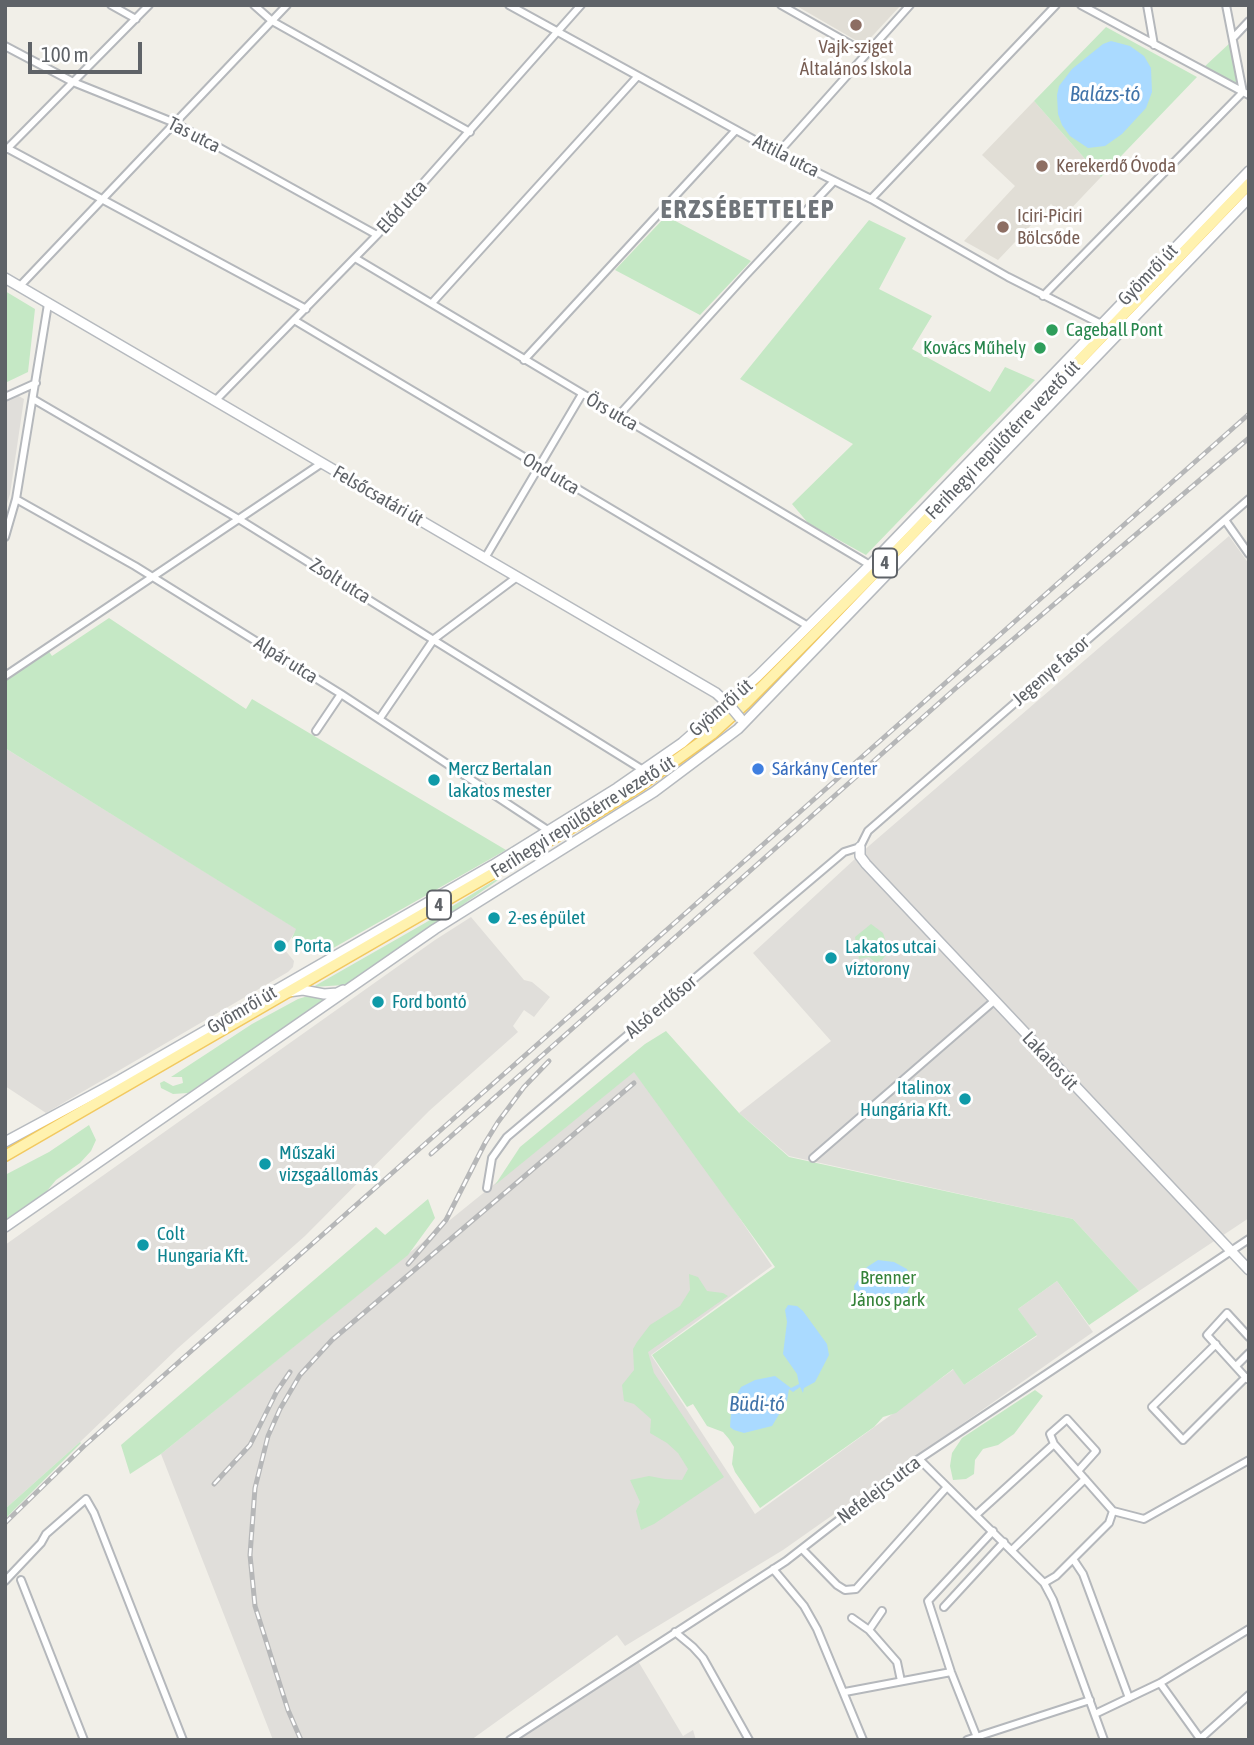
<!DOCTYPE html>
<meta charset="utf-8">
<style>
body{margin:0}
#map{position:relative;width:1254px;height:1745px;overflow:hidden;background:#f1efe8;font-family:"Asap Condensed",sans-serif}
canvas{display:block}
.frame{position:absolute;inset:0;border:7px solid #5f6368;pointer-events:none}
.scale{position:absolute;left:28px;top:42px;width:114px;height:32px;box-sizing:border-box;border:4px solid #5f6368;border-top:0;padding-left:9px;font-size:21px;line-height:24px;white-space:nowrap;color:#5f6368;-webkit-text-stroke:5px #fff;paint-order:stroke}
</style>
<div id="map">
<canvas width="1254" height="1745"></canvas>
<div class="frame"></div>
<div class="scale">100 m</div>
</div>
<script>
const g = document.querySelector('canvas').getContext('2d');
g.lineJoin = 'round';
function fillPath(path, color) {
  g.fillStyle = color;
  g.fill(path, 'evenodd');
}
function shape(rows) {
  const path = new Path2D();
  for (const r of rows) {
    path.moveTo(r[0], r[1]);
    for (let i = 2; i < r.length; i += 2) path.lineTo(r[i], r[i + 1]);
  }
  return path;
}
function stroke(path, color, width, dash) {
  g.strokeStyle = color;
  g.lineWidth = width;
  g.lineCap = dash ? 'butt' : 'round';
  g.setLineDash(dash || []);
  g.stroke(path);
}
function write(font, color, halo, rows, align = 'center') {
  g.font = font + ' "Asap Condensed",sans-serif';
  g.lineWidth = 6;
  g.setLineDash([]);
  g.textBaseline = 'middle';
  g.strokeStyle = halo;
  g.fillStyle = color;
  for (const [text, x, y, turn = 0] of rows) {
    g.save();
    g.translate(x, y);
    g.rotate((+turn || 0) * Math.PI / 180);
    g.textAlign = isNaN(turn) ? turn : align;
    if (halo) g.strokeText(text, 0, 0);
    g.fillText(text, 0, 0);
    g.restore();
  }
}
fillPath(shape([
 [17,395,24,399,10,494,5,510,5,401],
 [1229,536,1249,564,1249,1218,1139,1291,1073,1219,789,1156,739,1113,831,1041,753,953,870,845],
 [5,748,297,929,284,949,294,961,293,967,288,972,46,1113,5,1086],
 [471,917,524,980,532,982,550,997,534,1017,524,1010,513,1026,518,1032,429,1111,305,1236,178,1348,80,1442,5,1509,5,1245,435,940],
 [634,1071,705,1167,772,1266,651,1355,755,1514,954,1369,964,1385,1037,1336,1018,1309,1057,1281,1093,1332,783,1550,625,1646,617,1635,471,1740,273,1740,161,1454],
 [638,1661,683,1736,693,1730,696,1740,518,1740]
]), '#e0deda');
fillPath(shape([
 [795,5,901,5,864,45],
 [1034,101,1101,177,1064,216,1051,204,998,260,964,241,1015,186,982,155]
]), '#e1ded6');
fillPath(shape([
 [1106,27,1197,77,1101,177,1034,101],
 [1232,41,1239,81,1234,85,1203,68],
 [666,216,751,261,700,315,615,270],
 [869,220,906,238,879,289,932,316,912,349,990,392,1005,367,1035,380,866,555,808,523,792,504,853,444,740,379],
 [5,291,35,309,28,372,5,383],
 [109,618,246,709,252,699,506,850,328,951,313,951,292,938,296,929,5,748,5,680,48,650,52,656],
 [500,877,501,878,355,980,344,985,313,987,425,923],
 [871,924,883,933,887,945,886,955,881,961,875,962,869,957,859,959,855,937],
 [308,996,326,1000,188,1093,173,1094,161,1088,160,1083,164,1081,173,1086,183,1083,182,1077,171,1077,252,1024,298,999],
 [666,1031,739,1113,789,1157,1073,1219,1139,1291,1089,1325,1057,1281,1018,1309,1037,1335,964,1385,953,1369,896,1413,883,1417,874,1427,760,1508,735,1472,732,1464,734,1447,729,1439,723,1432,707,1426,693,1404,687,1407,652,1355,775,1267,634,1072,495,1185,520,1147,645,1044],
 [89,1125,96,1140,91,1151,80,1163,56,1180,46,1192,5,1220,5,1175,49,1152],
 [428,1199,435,1218,408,1255,161,1454,130,1474,121,1445,376,1227,385,1235],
 [689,1274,698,1277,707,1291,723,1293,728,1296,648,1352,654,1373,724,1477,654,1524,641,1530,636,1511,640,1502,630,1480,649,1476,665,1479,682,1480,688,1469,678,1453,667,1443,650,1433,651,1419,634,1404,624,1401,622,1385,634,1370,633,1349,637,1342,650,1325,680,1306,690,1290],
 [1035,1390,1043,1396,1014,1434,998,1445,983,1449,975,1460,974,1474,966,1479,953,1480,950,1466,952,1453,962,1438],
 [80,1442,81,1443,5,1519,5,1509]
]), '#c5e8c5');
fillPath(shape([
 [1111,41,1130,46,1144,56,1151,68,1152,92,1146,108,1122,134,1105,146,1088,148,1070,136,1062,125,1058,114,1057,95,1059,86,1072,69,1103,44],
 [878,1260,894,1262,907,1269,911,1284,905,1298,899,1301,860,1302,855,1295,854,1286,867,1267],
 [788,1305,797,1306,803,1311,827,1344,829,1355,815,1382,804,1388,803,1393,800,1387,793,1392,789,1389,787,1401,772,1426,744,1433,734,1430,730,1427,731,1413,733,1401,741,1387,755,1380,775,1376,791,1388,799,1384,797,1374,783,1354,787,1322,785,1310]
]), '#aadaff');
const street = shape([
 [111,5,136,19],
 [254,5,272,21,470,132],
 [509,5,778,153,871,199,1008,277,1101,324],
 [781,5,866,53],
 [1081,5,1249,95],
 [1147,5,1154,45],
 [1233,38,1249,21],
 [5,46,73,82,175,123,377,235],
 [5,147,306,309],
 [7,149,149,5],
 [778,153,910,5],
 [871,199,1056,5],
 [355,258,870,565],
 [19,287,287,5],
 [1043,296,1243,92,1226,5],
 [432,303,637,77],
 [294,320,808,626],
 [524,360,736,130],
 [5,397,36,383],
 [33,399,237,518,643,770],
 [215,401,377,235,581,5],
 [619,415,746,275,834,181],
 [16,499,135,566,341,694,549,831],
 [1225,520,1249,554],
 [5,537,16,499,48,304],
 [485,558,582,394],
 [5,676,322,463],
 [380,718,434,639,517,577],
 [316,731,341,694],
 [813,1158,994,1001],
 [487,1188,492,1158,507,1137,844,852,860,847,868,831,1249,499],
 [1216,1344,1152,1407,1183,1440,1246,1377],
 [1236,1366,1249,1353],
 [1247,1379,1207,1335,1227,1313,1249,1337],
 [1054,1444,1050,1434,1067,1419,1096,1451,1078,1471],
 [919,1459,1044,1583,1053,1600,1104,1740],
 [976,1515,1054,1444,1113,1511,1144,1519,1249,1460],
 [802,1549,837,1585,845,1590,856,1589,947,1487],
 [1012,1550,1085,1479],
 [1073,1559,1083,1574,1129,1698],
 [773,1569,804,1606,817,1629,863,1740],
 [21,1580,84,1740],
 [5,1581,41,1543,46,1534,86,1499,94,1513,183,1740],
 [1044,1583,1056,1576,1109,1523,1113,1511],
 [944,1607,1004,1542],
 [852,1618,869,1630,897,1662,901,1681],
 [869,1630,882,1611],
 [675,1632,693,1647,703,1658,749,1740],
 [1160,1683,1201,1740],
 [845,1692,951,1672],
 [1095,1714,1160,1683,1249,1629],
 [1200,1739,1249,1695],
 [510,1740,786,1561,907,1467,1249,1239],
 [967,1740,1090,1700],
 [978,1740,951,1672,928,1601,993,1531]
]);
const secondary = shape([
 [5,278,716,693,729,705],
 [860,847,860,856,866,864,1249,1270],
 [288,992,303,990,324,994,337,993,343,990],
 [5,1142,120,1080,493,865,617,788,682,743,758,676,870,565,1249,171],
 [5,1227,435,929,654,792,738,729,1249,198]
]);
const primary = shape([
 [5,1156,592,816,640,786,712,734,746,703,876,572,1249,184]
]);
stroke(street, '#b5b8bc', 10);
stroke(secondary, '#b6babf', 12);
stroke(primary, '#f2c960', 13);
stroke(street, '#fff', 6);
stroke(secondary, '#fff', 9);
stroke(primary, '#fff2af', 10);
const rail = shape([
 [431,1154,956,688,1249,438],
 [408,1264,446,1220,485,1143,498,1122,524,1087,549,1061],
 [214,1484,250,1445,277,1391,290,1372],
 [5,1523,84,1446,1249,414],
 [301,1740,288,1710,255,1606,250,1555,255,1488,268,1436,280,1409,300,1375,332,1340,634,1083]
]);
stroke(rail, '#b6b7b8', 5);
stroke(rail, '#fff', 2.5, [8]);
const secondaryBridge = shape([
 [730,706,740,718]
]);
stroke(secondaryBridge, '#b6babf', 12, []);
stroke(secondaryBridge, '#fff', 9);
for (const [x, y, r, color] of [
 [856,25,7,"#8d6e63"],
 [1042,166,7,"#8d6e63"],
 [1003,227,7,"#8d6e63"],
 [1052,330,7,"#2e9e5b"],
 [1040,348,7,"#2e9e5b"],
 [758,769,7,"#3f7fe0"],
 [434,780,7,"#0f9aa8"],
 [494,918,7,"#0f9aa8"],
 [280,946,7,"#0f9aa8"],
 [831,958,7,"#0f9aa8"],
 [378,1002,7,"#0f9aa8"],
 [965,1099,7,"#0f9aa8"],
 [265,1164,7,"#0f9aa8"],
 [143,1245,7,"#0f9aa8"]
]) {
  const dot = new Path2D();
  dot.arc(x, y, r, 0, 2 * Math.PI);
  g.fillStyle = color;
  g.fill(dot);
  stroke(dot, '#fff', 2.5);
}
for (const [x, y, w] of [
 [885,563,24],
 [439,905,24]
]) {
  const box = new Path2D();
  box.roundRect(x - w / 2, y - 14.5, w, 29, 5);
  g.fillStyle = '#fff';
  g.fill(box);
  stroke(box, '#5f6368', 2);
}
write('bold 18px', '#5f6368', null, [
 ["4",885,563],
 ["4",439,905]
]);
write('19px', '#785e54', '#fff', [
 ["Vajk-sziget",856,47,"center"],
 ["Általános Iskola",856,69,"center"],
 ["Kerekerdő Óvoda",1056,166],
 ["Iciri-Piciri",1017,216],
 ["Bölcsőde",1017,238]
], 'left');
write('19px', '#5f6368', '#fff', [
 ["Tas utca",194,135,27],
 ["Attila utca",786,156,27],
 ["Előd utca",402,207,-48],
 ["Gyömrői út",1148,275,-46],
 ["Örs utca",612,412,30],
 ["Ferihegyi repülőtérre vezető út",1003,440,-46],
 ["Ond utca",551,474,31],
 ["Felsőcsatári út",378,496,30],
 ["Zsolt utca",340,581,32],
 ["Alpár utca",286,660,32],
 ["Jegenye fasor",1051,671,-41],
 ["Gyömrői út",721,708,-41],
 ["Ferihegyi repülőtérre vezető út",583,817,-32],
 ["Alsó erdősor",661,1007,-40],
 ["Gyömrői út",242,1010,-30],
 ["Lakatos út",1050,1061,47],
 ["Nefelejcs utca",879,1490,-37]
]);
write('19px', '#27864d', '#fff', [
 ["Cageball Pont",1066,330],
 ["Kovács Műhely",1026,348,"right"]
], 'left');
write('19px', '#0d838f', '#fff', [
 ["Mercz Bertalan",448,769],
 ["lakatos mester",448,791],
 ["2-es épület",508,918],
 ["Porta",294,946],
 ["Lakatos utcai",845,947],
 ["víztorony",845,969],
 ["Ford bontó",392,1002],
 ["Italinox",951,1088,"right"],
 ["Hungária Kft.",951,1110,"right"],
 ["Műszaki",279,1153],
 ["vizsgaállomás",279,1175],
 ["Colt",157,1234],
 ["Hungaria Kft.",157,1256]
], 'left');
write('19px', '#366cbe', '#fff', [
 ["Sárkány Center",772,769]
], 'left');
write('19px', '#348238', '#fff', [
 ["Brenner",888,1278],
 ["János park",888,1300]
]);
write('italic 21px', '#4174aa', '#fff', [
 ["Balázs-tó",1105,94],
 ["Büdi-tó",757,1404]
]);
g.letterSpacing = '2px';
write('bold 26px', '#70757a', '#fff', [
 ["ERZSÉBETTELEP",748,210]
]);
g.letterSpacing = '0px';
</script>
